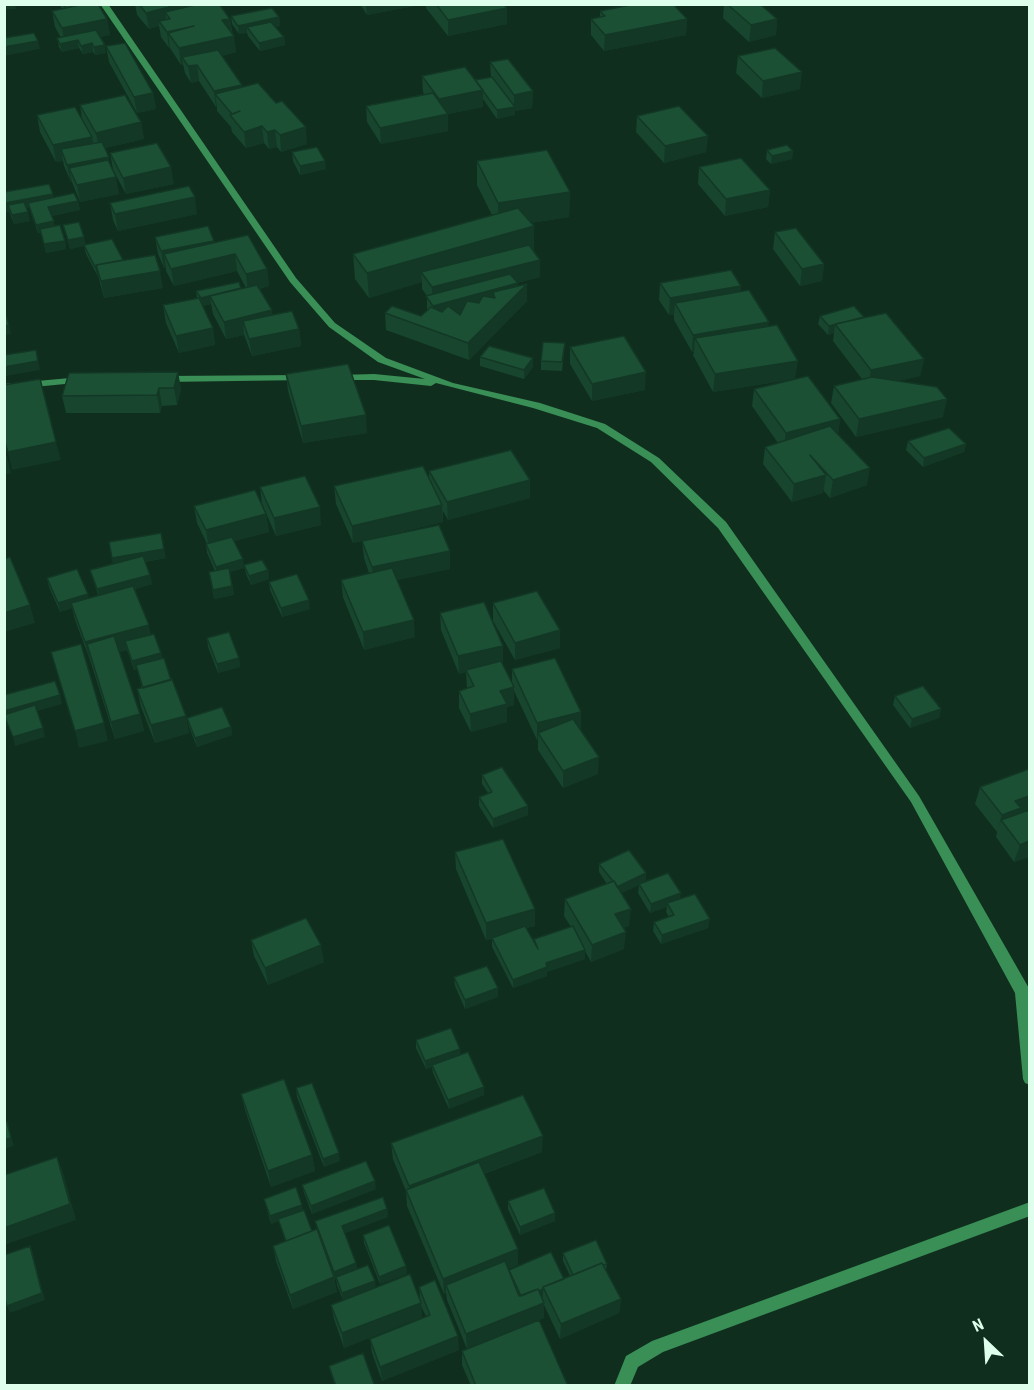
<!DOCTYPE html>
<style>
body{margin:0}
#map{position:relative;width:1034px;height:1390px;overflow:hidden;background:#102e1e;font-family:"Roboto Condensed",sans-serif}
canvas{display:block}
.frame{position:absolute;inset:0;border:6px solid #ddffeb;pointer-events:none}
.north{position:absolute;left:956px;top:1312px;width:60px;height:60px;-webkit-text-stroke:4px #102e1e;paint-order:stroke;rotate:335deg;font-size:16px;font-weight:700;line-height:24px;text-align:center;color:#ddffeb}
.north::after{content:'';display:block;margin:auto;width:21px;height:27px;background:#ddffeb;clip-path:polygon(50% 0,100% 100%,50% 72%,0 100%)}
</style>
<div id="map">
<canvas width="1034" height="1390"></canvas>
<div class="frame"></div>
<div class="north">N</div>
</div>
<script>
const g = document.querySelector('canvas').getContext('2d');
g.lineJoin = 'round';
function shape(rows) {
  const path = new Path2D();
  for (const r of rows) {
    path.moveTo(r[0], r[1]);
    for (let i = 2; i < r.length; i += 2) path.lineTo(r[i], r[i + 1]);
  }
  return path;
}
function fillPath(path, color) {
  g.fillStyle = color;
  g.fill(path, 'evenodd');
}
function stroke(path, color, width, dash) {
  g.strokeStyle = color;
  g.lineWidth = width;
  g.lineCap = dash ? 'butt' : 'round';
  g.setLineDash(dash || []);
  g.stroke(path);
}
fillPath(shape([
 [100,4,108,4,296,278,335,323,386,358,453,383,540,403,605,424,659,458,726,522,919,796,1030,990,1030,1085,1025,1083,1023,1079,1015,993,911,802,718,528,651,462,597,428,533,408,436,383,431,386,374,380,334,380,333,378,338,375,374,374,425,379,378,362,329,327,290,282,100,4],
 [303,375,308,378,307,380,164,382,159,379,164,376,303,375],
 [81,377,86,380,85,382,4,390,4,384,81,377],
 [1030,1202,1030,1216,663,1352,638,1367,630,1386,614,1386,626,1356,652,1341,1030,1202]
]), '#398f55');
fillPath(shape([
 [59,4,98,4,107,19,110,35,100,37,106,53,95,55,93,52,83,54,79,48,62,52,59,47,57,38,61,38,55,27,52,11,62,9],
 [135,4,219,4,230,19,236,52,222,56,242,85,242,87,307,144,281,152,277,147,269,149,264,143,246,148,232,132,231,127,217,111,217,107,216,107,199,81,191,83,185,73,183,64,181,65,170,48,169,48,161,37,159,26,149,29,137,15],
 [360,4,414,4,414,6,367,15],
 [426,4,504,4,507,8,507,24,448,36,426,8],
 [724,4,760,4,777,19,776,35,749,42,723,18],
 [600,11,687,19,686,35,604,51,591,35,591,19,600,17],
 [231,16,279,17,280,26,275,27,284,37,285,45,260,51,248,36,247,33,239,34,232,24],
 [106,46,153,93,156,109,137,113,109,62],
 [738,56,800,89,762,98,736,73],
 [490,62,533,91,532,108,515,111,515,115,497,119,483,99,483,107,448,114,448,131,381,144,367,122,366,106,424,94,423,92,422,76,475,80,491,77],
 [80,105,141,122,144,139,105,148,119,194,80,202,72,182,71,182,64,166,63,161,56,162,40,132,37,115,82,119],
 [637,116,708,136,706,152,664,163,636,132],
 [767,150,793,151,792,159,771,164,766,159],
 [292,152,326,169,300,175,293,161],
 [110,153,174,184,126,194,113,170],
 [477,161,570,192,569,217,531,223,534,226,534,250,540,277,517,283,518,286,527,284,527,301,469,360,386,330,385,313,421,316,427,311,427,296,422,289,422,282,369,298,355,279,353,254,492,215,477,185],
 [699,167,770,190,768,207,725,216,698,184],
 [4,192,78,201,80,210,51,216,55,226,65,241,66,249,46,253,41,233,38,233,29,208,26,208,30,221,14,224,9,211,7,212,4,204],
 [110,203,197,214,118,231,113,220],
 [63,225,85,245,123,260,163,288,104,298,98,275,97,275,86,254,84,246,70,249],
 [775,232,824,264,822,281,800,286,773,249],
 [155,237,214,243,267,269,269,286,259,289,272,315,299,329,301,346,252,356,244,335,226,339,213,314,211,304,203,306,213,328,215,345,179,353,166,323,163,305,197,298,196,291,241,289,246,288,237,271,174,286,166,271,166,268,164,268,158,254],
 [660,283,741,286,740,292,768,327,795,379,713,392,693,355,694,352,692,352,674,320,674,315,669,315,659,300],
 [820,316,864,318,924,359,920,376,898,381,943,417,856,437,831,403,834,386,862,379,833,341,834,333,828,335,818,324],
 [570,347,645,390,592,401,570,364],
 [564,352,562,371,541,370,541,361],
 [480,357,533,367,524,379,480,366],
 [178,372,181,390,177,405,162,406,160,413,66,413,62,396],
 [286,374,367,433,303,443,288,391],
 [754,389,840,419,838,434,867,485,830,498,823,490,823,493,792,502,763,464,765,447,778,443,752,406],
 [908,441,966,444,964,452,923,467,906,450],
 [429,471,530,480,530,498,448,520,443,511,443,522,376,538,450,569,397,580,415,637,364,650,343,597,341,580,369,573,364,558,362,541,353,543,336,504,334,486,429,478],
 [260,487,321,525,276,536,262,504],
 [194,506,266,514,269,532,234,541,244,568,230,572,234,595,214,599,209,572,215,571,207,553,206,544,207,544,197,523],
 [112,558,166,558,145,562,150,575,152,584,135,589,151,635,161,653,162,659,186,716,189,733,155,743,141,707,137,689,142,688,137,669,134,670,127,650,119,652,140,714,144,731,115,739,90,660,75,620,72,608,60,612,49,587,47,578,89,598,98,595,90,570,113,564],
 [244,565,268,570,269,579,251,585,246,574],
 [269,582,310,609,282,617,270,590],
 [493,603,560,630,560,648,515,660,493,621],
 [440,613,503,663,502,664,512,684,512,669,581,712,580,729,598,774,563,788,538,750,538,740,537,740,514,691,514,705,507,707,507,722,471,732,459,708,459,691,467,688,466,672,459,674,441,630],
 [207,638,239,658,240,667,218,673,208,647],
 [895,696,941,709,939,718,910,728,893,705],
 [187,718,231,727,232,735,197,747,189,727],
 [1029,769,1029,857,1014,862,996,837,997,832,975,804,980,787],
 [482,775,528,815,493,828,479,806,479,797,488,793,482,784],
 [455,852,535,926,526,928,534,942,534,939,571,927,564,916,565,899,607,884,599,872,599,864,646,882,681,899,708,928,661,944,653,931,654,922,669,917,666,912,667,907,650,913,638,893,639,885,621,893,629,926,623,928,624,949,591,962,585,951,585,959,547,972,547,976,513,988,492,947,492,939,486,940,456,869],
 [251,940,324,962,268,985,254,956],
 [454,977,498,988,498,997,465,1009,455,986],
 [416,1040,460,1049,460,1054,484,1095,449,1109,433,1073,432,1067,426,1069,416,1048],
 [296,1088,340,1161,324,1167,297,1097],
 [241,1094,312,1155,315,1171,271,1187,245,1110],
 [391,1143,542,1152,484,1174,518,1249,518,1265,508,1269,509,1272,564,1279,570,1276,563,1261,563,1253,607,1264,606,1270,621,1299,619,1313,560,1339,544,1305,544,1318,476,1345,568,1386,471,1386,462,1365,462,1351,467,1349,447,1300,446,1293,444,1294,407,1206,406,1191,393,1159],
 [302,1185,376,1189,312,1214,304,1193],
 [264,1199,303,1210,312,1231,317,1229,315,1221,387,1209,388,1217,345,1233,356,1263,357,1269,375,1288,420,1299,419,1287,459,1350,382,1381,372,1353,370,1339,426,1316,421,1306,422,1317,344,1348,334,1319,331,1305,343,1300,337,1285,336,1279,335,1280,334,1278,337,1292,293,1309,276,1261,273,1246,285,1241,279,1221,271,1224],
 [508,1201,555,1221,520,1235,508,1209],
 [363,1235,406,1266,407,1274,380,1284,364,1243],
 [363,1353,375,1386,335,1386,331,1374,329,1366]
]), '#17452e');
fillPath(shape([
 [4,4,15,4,16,9,4,10],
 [167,4,203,4,170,19,165,12,167,24,159,21,159,26,149,29,146,13],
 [366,4,414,4,414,6,367,15],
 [507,8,507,24,448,36,448,20],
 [279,17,280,26,250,32,247,27,247,33,239,34,238,26],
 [107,19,110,35,78,42,79,48,62,52,60,44,65,43,62,28],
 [230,19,232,35,222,20],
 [687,19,686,35,604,51,605,35],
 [777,19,776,35,749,42,751,25],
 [194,26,168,33,170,48,169,48,167,32],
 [234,36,236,52,186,64,182,57,183,64,181,65,179,48],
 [284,37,285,45,260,51,259,43],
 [38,41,40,49,4,56,4,47],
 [92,43,93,52,83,54,81,46],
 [105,45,106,53,95,55,94,47],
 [197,65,199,81,191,83,188,66],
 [802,72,800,89,762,98,763,81],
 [242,85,244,101,215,94,217,107,216,107,214,91],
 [483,90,483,107,442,115,448,114,448,131,381,144,380,128,440,116,439,99],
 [533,91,532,108,515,111,515,115,497,119,497,110,514,107,514,95],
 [153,93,156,109,137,113,134,97],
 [141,122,144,139,99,149,96,133],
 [262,126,264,143,246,148,244,132],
 [306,127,307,144,281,152,280,135],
 [275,130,277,147,269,149,267,132],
 [708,136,706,152,664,163,665,146],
 [92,137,95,153,61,149,63,161,56,162,53,145],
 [793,151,792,159,771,164,772,156],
 [109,157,112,174,69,168,72,182,71,182,67,165],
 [325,161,326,169,300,175,300,166],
 [171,167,174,184,126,194,123,178],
 [116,177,119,194,80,202,77,185],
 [770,190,768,207,725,216,726,199],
 [570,192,569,217,499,228,498,203],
 [53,194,54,203,28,203,29,208,11,211,8,205,9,211,7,212,5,203],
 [195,197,197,214,118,231,115,214],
 [78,201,80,210,50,216,48,207],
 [28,212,30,221,14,224,12,215],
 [54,221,55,230,38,233,36,225],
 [534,226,534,250,421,272,422,282,369,298,367,273],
 [84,237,86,246,70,249,68,240],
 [65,241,66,249,46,253,44,244],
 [214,241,216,258,164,254,166,268,164,268,161,251],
 [235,254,237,271,174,286,171,269],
 [540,260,540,277,432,304,432,287],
 [824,264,822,281,800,286,802,269],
 [97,266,98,275,97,275,95,267],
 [267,269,269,286,248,291,246,274],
 [160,271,163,288,104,298,101,281],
 [518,283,518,293,527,284,527,301,469,360,468,343,508,303,495,306,495,298,493,292,494,307,434,323,433,306],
 [741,286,739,303,675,303,674,315,669,315,670,298],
 [241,288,210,296,211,304,202,306,201,298],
 [272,310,274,328,243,321,244,335,226,339,224,322],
 [769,322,766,340,695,338,694,352,692,352,693,335],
 [835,324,834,333,828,335,829,326],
 [9,325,11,334,4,335,4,326],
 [213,328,215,345,179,353,176,336],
 [299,329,301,346,252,356,249,339],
 [36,350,40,370,6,376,4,367],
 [533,358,533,367,524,379,524,370],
 [924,359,920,376,868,388,871,370],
 [798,361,795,379,713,392,715,374],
 [178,372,181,390,177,405,174,388],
 [646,372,645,390,592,401,592,384],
 [159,388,162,406,160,413,157,395],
 [947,399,943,417,856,437,859,419],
 [366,415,367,433,303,443,301,426],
 [840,419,838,437,783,450,786,433],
 [56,442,61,460,12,470,8,452],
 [966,444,964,452,923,467,924,458],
 [4,456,7,456,11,473,4,475],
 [870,468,867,485,830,498,833,480],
 [826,475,823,493,792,502,794,484],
 [530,480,530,498,448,520,447,502],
 [442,505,443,522,353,543,352,526],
 [320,507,321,525,276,536,274,518],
 [266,514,269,532,209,548,206,530],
 [164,549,166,558,114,567,112,558],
 [450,551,450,569,374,585,372,567],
 [243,559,244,568,217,576,216,567],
 [268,570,269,579,251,585,249,576],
 [150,575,152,584,99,598,97,589],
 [232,586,234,595,214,599,213,590],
 [88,594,90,603,71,603,72,608,60,612,58,603],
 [309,600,310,609,282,617,281,608],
 [30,605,35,623,4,632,4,613],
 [414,620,415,637,364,650,363,632],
 [149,625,152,642,125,641,127,650,91,659,87,644,90,660,85,642],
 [560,630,560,648,515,660,515,643],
 [503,646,503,663,467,672,466,670,466,672,459,674,458,656],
 [161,653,162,662,134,670,132,661],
 [239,658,240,667,218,673,217,664],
 [514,687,514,705,507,707,507,722,471,732,470,714,500,691],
 [60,695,62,704,6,720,4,716,4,711],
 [941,709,939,718,910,728,912,719],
 [581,712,581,729,542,739,538,733,538,740,537,740,537,723],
 [140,714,144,731,115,739,111,722],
 [186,716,189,733,155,743,151,725],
 [104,723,108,741,79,748,75,731],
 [231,727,232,735,197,747,195,738],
 [43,728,45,737,15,746,13,737],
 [599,757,598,774,563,788,563,771],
 [1029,796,1029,811,1001,820,997,832,1002,815,1015,801],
 [528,806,528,815,493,828,493,819],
 [1029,841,1029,857,1014,862,1020,845],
 [646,873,646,882,616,896,617,887],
 [681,893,680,902,667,903,667,907,650,913,651,904],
 [535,909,535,926,486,940,486,923],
 [631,909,629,926,614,931,615,914],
 [710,919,708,928,661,944,662,935],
 [626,932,624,949,591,962,592,945],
 [321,945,324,962,268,985,265,968],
 [585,950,585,959,547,972,547,976,513,988,513,980,546,963],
 [498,988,498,997,465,1009,465,1000],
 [460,1049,461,1057,432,1065,432,1067,426,1069,425,1061],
 [484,1087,484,1095,449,1109,448,1100],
 [7,1122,14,1146,4,1149,4,1140],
 [543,1136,542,1152,410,1201,409,1186],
 [339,1153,340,1161,324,1167,323,1159],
 [312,1155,315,1171,271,1187,268,1171],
 [57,1157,63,1172,76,1220,4,1245,4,1228],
 [375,1181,376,1189,312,1214,311,1206],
 [302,1205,303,1212,271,1224,270,1216],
 [387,1209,388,1217,343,1234,342,1226],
 [555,1213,555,1221,520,1235,520,1227],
 [30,1246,33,1254,45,1300,10,1313,7,1306],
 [518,1249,518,1265,449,1292,446,1285,446,1293,444,1294,443,1279],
 [356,1263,357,1271,335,1280,334,1272],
 [406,1266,407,1274,380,1284,379,1277],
 [334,1277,337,1292,293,1309,290,1295],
 [375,1281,376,1288,343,1301,342,1293],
 [543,1289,543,1297,522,1306,522,1298],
 [621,1299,619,1313,560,1339,561,1324],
 [421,1303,422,1317,344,1348,342,1333],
 [544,1303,544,1318,467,1349,466,1334],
 [458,1336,459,1350,382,1381,380,1367]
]), '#133825');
const building = shape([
 [63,4,84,4,66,8,63,4],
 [84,4,98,4,107,19,62,28,52,11,84,4],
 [139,4,167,4,169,7,146,13,139,4],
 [199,4,219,4,230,19,222,20,234,36,179,48,168,33,194,26,167,32,159,21,170,19,165,12,199,4],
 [436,4,504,4,507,8,448,20,436,4],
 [635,4,673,4,687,19,605,35,591,19,605,16,600,11,635,4],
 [727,4,760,4,777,19,751,25,727,4],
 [272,8,279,17,238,26,231,16,272,8],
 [271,22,284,37,259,43,247,27,271,22],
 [96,30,105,45,94,47,92,43,81,46,78,40,60,44,57,38,96,30],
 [34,33,38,41,4,47,4,38,34,33],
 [125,43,153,93,134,97,106,46,125,43],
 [775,48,802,72,763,81,738,56,775,48],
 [218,50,242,85,214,91,197,65,188,66,182,57,218,50],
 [508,59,533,91,514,95,490,62,508,59],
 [465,67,483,90,439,99,422,76,465,67],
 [492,77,515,107,497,110,475,80,492,77],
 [258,83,276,103,282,101,306,127,280,135,275,130,267,132,262,126,244,132,230,115,240,111,232,114,215,94,258,83],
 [433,93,448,114,380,128,366,106,433,93],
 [125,95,141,122,96,133,80,105,125,95],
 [679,106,708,136,665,146,637,116,679,106],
 [75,107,92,137,53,145,37,115,75,107],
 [102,142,109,157,67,165,61,149,102,142],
 [157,143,171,167,123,178,110,153,157,143],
 [787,145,793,151,772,156,767,150,787,145],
 [317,147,325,161,300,166,292,152,317,147],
 [547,150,570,192,498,203,477,161,547,150],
 [741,158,770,190,726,199,699,167,741,158],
 [108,160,116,177,77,185,69,168,108,160],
 [49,184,53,194,5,203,4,192,49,184],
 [189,186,195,197,115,214,110,203,189,186],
 [74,193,78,201,48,207,54,221,36,225,28,203,74,193],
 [24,202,28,212,12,215,8,205,24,202],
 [518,208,534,226,367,273,353,254,518,208],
 [79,222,84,237,68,240,63,225,79,222],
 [60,225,65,241,44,244,40,229,60,225],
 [208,226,214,241,161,251,155,237,208,226],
 [796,228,824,264,802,269,775,232,796,228],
 [248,235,267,269,246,274,235,254,171,269,164,254,248,235],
 [112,239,123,260,96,265,97,266,95,267,84,245,112,239],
 [529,245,540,260,432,287,421,272,529,245],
 [155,255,160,271,101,281,96,265,155,255],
 [731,270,741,286,670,298,660,283,731,270],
 [510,274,518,283,433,306,426,296,510,274],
 [239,282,241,288,201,298,196,291,239,282],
 [527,284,468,343,385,313,392,306,421,316,431,307,442,312,448,306,460,315,467,301,479,303,483,296,495,298,493,292,527,284],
 [257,285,272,310,224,322,210,296,257,285],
 [749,290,769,322,693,335,675,303,749,290],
 [199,298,213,328,176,336,163,305,199,298],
 [854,306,864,317,829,326,820,316,854,306],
 [4,310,9,325,4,326,4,310],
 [292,311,299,329,249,339,243,321,292,311],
 [886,313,924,359,871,370,835,324,886,313],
 [777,325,798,361,715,374,695,338,777,325],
 [624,336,646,372,592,384,570,347,624,336],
 [543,342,565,343,562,362,541,361,543,342],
 [489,346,533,358,524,370,480,357,489,346],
 [36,350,38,361,4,367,4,355,36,350],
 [348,364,366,415,301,426,286,374,348,364],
 [178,372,174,388,159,388,157,395,62,396,69,373,178,372],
 [808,376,840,419,786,433,754,389,808,376],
 [872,377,937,387,947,399,859,419,834,386,872,377],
 [40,379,56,442,8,452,4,438,4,385,40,379],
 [830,426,870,468,833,480,810,455,826,475,794,484,765,447,830,426],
 [949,428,966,444,924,458,908,441,949,428],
 [511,450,530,480,447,502,429,471,511,450],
 [423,466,442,505,352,526,334,486,423,466],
 [305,476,320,507,274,518,260,487,305,476],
 [255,490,266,514,206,530,194,506,255,490],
 [439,525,450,551,372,567,362,541,439,525],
 [161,533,164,549,112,558,109,542,161,533],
 [232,537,243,559,216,567,206,544,232,537],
 [143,556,150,575,97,589,90,570,143,556],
 [10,557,30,605,4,613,4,559,10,557],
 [262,560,268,570,249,576,244,565,262,560],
 [229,568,232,586,213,590,209,572,229,568],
 [392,568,414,620,363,632,341,580,392,568],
 [77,569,88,594,58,603,47,578,77,569],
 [297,574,309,600,281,608,269,582,297,574],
 [133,586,149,625,85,642,71,603,133,586],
 [537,591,560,630,515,643,493,603,537,591],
 [484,602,503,646,458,656,440,613,484,602],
 [229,632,239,658,217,664,207,638,229,632],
 [154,634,161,653,132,661,125,641,154,634],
 [114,636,140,714,111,722,87,644,114,636],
 [81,644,104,723,75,731,51,652,81,644],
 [164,658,171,680,143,688,136,665,164,658],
 [555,658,581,712,537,723,512,669,555,658],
 [501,661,514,687,500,691,507,704,470,714,459,691,474,686,466,670,501,661],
 [172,679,186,716,151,725,137,689,172,679],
 [55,681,60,695,4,711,4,695,55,681],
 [923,686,941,709,912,719,895,696,923,686],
 [35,705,43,728,13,737,4,715,35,705],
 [222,707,231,727,195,738,187,718,222,707],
 [573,719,599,757,563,771,538,733,573,719],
 [502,767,528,806,493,819,479,797,492,792,482,775,502,767],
 [1029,769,1029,796,1015,801,1021,808,1002,815,980,787,1029,769],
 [1029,810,1029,841,1020,845,1001,820,1029,810],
 [503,839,535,909,486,923,455,852,503,839],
 [629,850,646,873,617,887,614,881,613,881,599,864,629,850],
 [668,873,681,893,651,904,639,884,668,873],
 [614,881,631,909,615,914,626,932,592,945,565,899,614,881],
 [695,894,710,919,662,935,654,922,674,915,667,903,695,894],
 [306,918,321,945,265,968,251,940,306,918],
 [525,926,538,949,534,939,573,926,585,950,546,963,547,967,513,980,492,938,525,926],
 [487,966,498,988,465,1000,454,977,487,966],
 [451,1028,460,1049,425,1061,416,1040,451,1028],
 [468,1052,484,1087,448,1100,432,1065,468,1052],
 [284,1079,312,1155,268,1171,241,1094,284,1079],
 [312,1083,339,1153,323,1159,296,1088,312,1083],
 [523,1095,543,1136,409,1186,391,1143,523,1095],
 [4,1122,7,1122,11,1138,4,1140,4,1122],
 [57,1157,70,1204,4,1228,4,1175,57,1157],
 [366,1161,375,1181,311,1206,302,1185,366,1161],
 [479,1162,518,1249,443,1279,406,1190,479,1162],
 [296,1187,302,1205,270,1216,264,1199,296,1187],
 [544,1188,555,1213,520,1227,508,1201,544,1188],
 [383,1197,387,1209,342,1226,356,1263,334,1272,315,1221,383,1197],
 [304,1210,312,1231,286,1241,278,1219,304,1210],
 [389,1225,406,1266,379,1277,363,1235,389,1225],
 [317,1229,334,1277,290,1295,273,1246,317,1229],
 [596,1240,607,1264,603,1265,602,1263,573,1275,563,1253,596,1240],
 [30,1246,42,1293,7,1306,4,1297,4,1255,30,1246],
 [551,1252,564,1279,543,1287,543,1289,539,1291,538,1289,521,1296,509,1270,551,1252],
 [505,1261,519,1296,538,1289,544,1303,466,1334,446,1285,505,1261],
 [602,1263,621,1299,561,1324,543,1287,602,1263],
 [368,1265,375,1281,342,1293,336,1277,368,1265],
 [410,1274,421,1303,342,1333,331,1305,410,1274],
 [435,1280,458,1336,380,1367,370,1339,430,1315,419,1287,435,1280],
 [539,1320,568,1386,476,1386,462,1351,539,1320],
 [363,1353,374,1384,371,1386,336,1386,329,1366,363,1353]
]);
fillPath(building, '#1b5035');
stroke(building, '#133825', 1.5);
</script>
